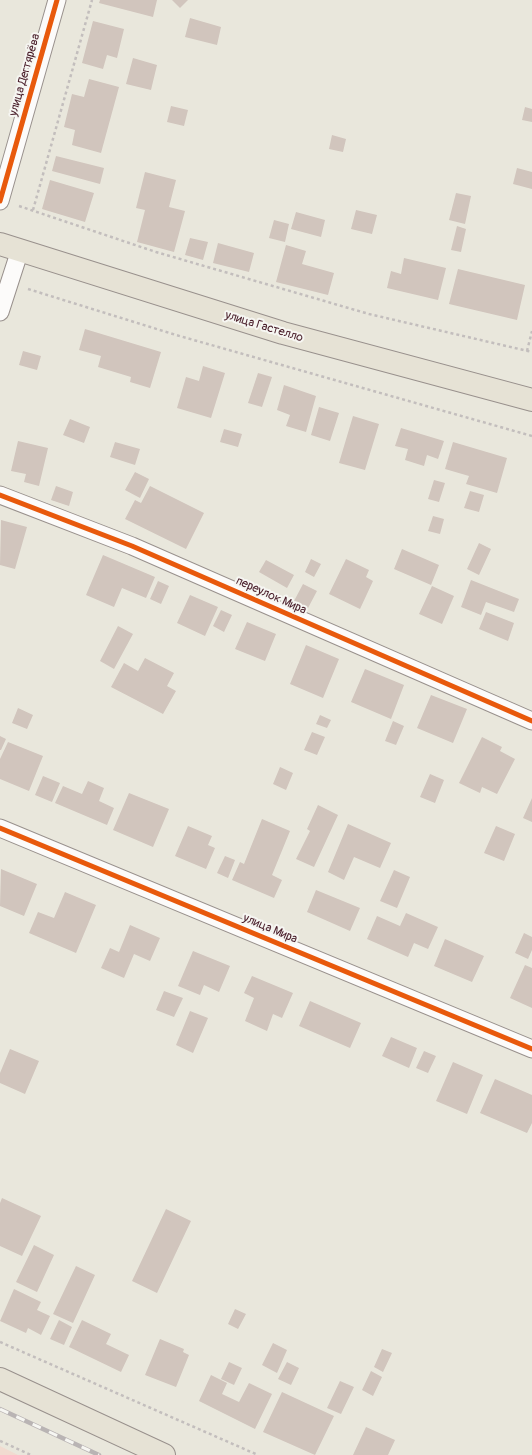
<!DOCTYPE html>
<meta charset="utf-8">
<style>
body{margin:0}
canvas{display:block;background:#e9e7dc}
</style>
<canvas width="532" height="1455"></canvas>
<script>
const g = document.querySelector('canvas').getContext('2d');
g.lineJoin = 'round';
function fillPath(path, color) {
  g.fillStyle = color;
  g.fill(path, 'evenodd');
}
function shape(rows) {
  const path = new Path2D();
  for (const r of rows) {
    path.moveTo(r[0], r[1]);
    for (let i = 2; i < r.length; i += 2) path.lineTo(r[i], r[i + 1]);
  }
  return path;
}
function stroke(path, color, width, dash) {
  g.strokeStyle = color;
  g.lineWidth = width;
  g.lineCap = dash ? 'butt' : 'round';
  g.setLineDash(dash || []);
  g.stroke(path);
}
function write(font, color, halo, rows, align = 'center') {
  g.font = font + ' Pangolin,sans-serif';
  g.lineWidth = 4;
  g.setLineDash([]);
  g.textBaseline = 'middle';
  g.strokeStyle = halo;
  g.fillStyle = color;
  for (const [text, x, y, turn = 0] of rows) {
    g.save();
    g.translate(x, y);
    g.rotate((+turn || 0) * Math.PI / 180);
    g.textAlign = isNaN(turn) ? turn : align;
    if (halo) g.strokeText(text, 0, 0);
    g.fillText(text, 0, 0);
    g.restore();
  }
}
fillPath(shape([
 [0,1446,18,1455,0,1455]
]), '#f1dbd0');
fillPath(shape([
 [100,0,157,0,153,17,99,3],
 [172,0,188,0,180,8],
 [190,18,221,27,217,45,185,37],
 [93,21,124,29,117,58,107,55,103,69,82,63],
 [133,58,157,65,151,90,126,84],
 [89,79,119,87,101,153,72,145,75,130,64,127,72,94,84,97],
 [171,106,188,110,184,126,167,122],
 [525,107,532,109,532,122,522,120],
 [332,135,346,139,343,152,329,149],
 [56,156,104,168,100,184,52,171],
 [517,168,532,172,532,189,513,184],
 [145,172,176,180,169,207,185,211,174,252,137,242,145,210,136,208],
 [50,180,94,193,85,222,42,209],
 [456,193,471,196,465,224,449,220],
 [356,210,377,215,372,234,351,229],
 [296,212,325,220,321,237,291,229],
 [274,220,289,224,285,242,269,238],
 [457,226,466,229,461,252,451,250],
 [190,238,208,242,203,260,185,255],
 [218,243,254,253,249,272,213,263],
 [286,245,306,251,302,264,334,273,328,295,276,282],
 [404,258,446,268,438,300,387,288,391,271,401,274],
 [458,269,525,285,517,320,449,304],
 [85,329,161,352,150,388,130,382,131,377,98,367,101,356,79,350],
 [23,351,41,356,37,370,19,365],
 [203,366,225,373,211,418,177,408,186,377,199,381],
 [258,373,272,377,262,407,248,403],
 [284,385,316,396,306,432,286,426,290,415,277,410],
 [319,407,339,413,330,441,311,435],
 [353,416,379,424,365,470,339,463],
 [70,419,90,427,84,443,63,435],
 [401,428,444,441,438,459,427,455,424,466,405,460,408,449,395,446],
 [224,429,242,434,238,447,220,442],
 [18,441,48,448,39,486,24,482,26,474,11,471],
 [115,442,140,449,135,465,110,457],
 [453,442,507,458,497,493,466,484,469,476,445,469],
 [135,472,149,479,140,498,125,490],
 [434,480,445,483,439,502,428,499],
 [56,486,73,492,69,506,51,500],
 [150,486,204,513,186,549,125,519,135,500,141,503],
 [470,491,484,495,479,512,464,508],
 [433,516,444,519,440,534,428,531],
 [1,520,27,527,15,569,0,565],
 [479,543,491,549,479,575,467,569],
 [402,549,439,565,431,585,394,569],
 [103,555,155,577,146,598,122,588,114,607,86,595],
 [311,559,321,564,314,577,305,572],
 [346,559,369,570,366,577,373,581,360,609,329,594],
 [266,560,294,575,287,588,259,572],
 [471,580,519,599,514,612,486,602,481,615,461,607],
 [158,581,169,586,161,604,150,599],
 [303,584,317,591,308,608,294,601],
 [432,586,454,596,442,624,419,614],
 [190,595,218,607,205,636,177,623],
 [221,610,232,615,224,632,213,626],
 [486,612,514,623,508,641,479,629],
 [247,622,276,634,265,661,235,649],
 [118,626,133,634,114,669,100,661],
 [306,645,339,659,323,698,290,684],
 [145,658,174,673,167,686,176,691,163,714,111,687,124,663,138,671],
 [365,669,404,685,391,719,351,702],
 [431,695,467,709,453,743,417,728],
 [18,708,33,715,27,729,12,723],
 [320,715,331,720,327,728,316,724],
 [393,721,404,726,396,745,385,741],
 [312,732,325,737,317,755,304,750],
 [0,736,6,739,1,750,0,750],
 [482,737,502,747,500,751,515,759,497,794,482,787,480,793,459,783],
 [8,742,43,756,29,791,0,779,0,759],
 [280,767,293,773,286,790,273,784],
 [430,774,444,780,435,803,420,797],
 [43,776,60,783,52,802,35,795],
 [88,781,104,788,99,801,114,808,107,825,55,803,63,786,82,794],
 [129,793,169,809,153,847,113,830],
 [532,798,532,822,523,818],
 [318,805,338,815,314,867,296,859,310,831,307,829],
 [262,819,290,831,272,875,282,880,274,898,232,880,240,862,244,864],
 [348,824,391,843,380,868,354,857,344,880,328,872],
 [188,826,212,836,208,845,215,848,206,869,175,856],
 [496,826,515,834,504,861,484,853],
 [225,856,235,860,228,878,217,873],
 [1,869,37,884,24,916,0,906],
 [394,870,410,877,397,908,380,901],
 [316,890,360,908,350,931,307,912],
 [65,892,96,905,76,953,29,933,38,912,54,918],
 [406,913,438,927,428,949,414,943,408,957,367,939,377,916,400,926],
 [130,925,160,938,150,961,134,954,124,978,101,968,110,948,119,952],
 [524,933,532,937,532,950,528,959,515,953],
 [445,939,484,956,472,982,434,966],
 [193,951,230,966,219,992,204,985,200,995,178,986],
 [525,965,532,968,532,1008,510,998],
 [252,976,293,993,282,1018,273,1014,267,1031,245,1021,254,998,244,993],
 [164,991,183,998,174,1017,156,1010],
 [310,1001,361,1023,350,1048,299,1026],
 [190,1011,208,1018,193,1053,176,1045],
 [391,1037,417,1048,409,1068,382,1056],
 [10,1049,39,1061,25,1094,0,1083,0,1073],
 [424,1051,436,1056,428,1073,416,1068],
 [453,1062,483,1075,467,1114,436,1101],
 [495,1079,532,1095,532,1123,527,1133,480,1113],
 [2,1198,41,1216,22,1256,0,1246,0,1203],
 [166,1209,191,1221,157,1293,132,1281],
 [34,1245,54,1255,37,1292,16,1282],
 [76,1266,95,1275,73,1323,53,1314],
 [14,1289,41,1302,37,1310,50,1316,41,1335,28,1328,26,1333,0,1321],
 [235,1309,246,1314,238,1329,228,1324],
 [59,1320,72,1327,64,1345,50,1339],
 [82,1320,111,1334,106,1344,129,1355,121,1372,69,1347],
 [160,1339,184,1349,183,1352,189,1355,176,1387,145,1375],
 [273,1343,287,1350,277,1373,262,1365],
 [382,1349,392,1353,383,1372,374,1367],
 [229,1362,242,1368,234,1385,221,1379],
 [287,1362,299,1368,291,1385,278,1379],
 [371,1371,382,1377,373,1396,362,1390],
 [211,1375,227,1383,222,1394,239,1402,249,1383,272,1394,255,1429,199,1401],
 [340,1381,354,1387,341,1414,327,1408],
 [282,1392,334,1416,315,1455,263,1432],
 [366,1427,395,1440,388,1455,353,1455]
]), '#d1c5bd');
const street = shape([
 [0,201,57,0],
 [0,312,20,250],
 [0,495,132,546,532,721],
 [0,828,532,1049]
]);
const primary = shape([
 [0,244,283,333,532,400],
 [0,1379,164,1455]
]);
stroke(street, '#99918d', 19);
stroke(primary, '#99918d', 24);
stroke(shape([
 [19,206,156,252,369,314,532,352],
 [33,210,92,0],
 [28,289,176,335,532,436],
 [527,351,532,331],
 [0,1342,258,1455],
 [0,1441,31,1455]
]), '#c3bebd', 2.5, [3, 3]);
stroke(street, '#fcfbfa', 17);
stroke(primary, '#e6e2d5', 22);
const rail = shape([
 [0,1409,99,1455]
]);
stroke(rail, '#b9b4b4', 4.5);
stroke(rail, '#f6f6f2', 3, [9]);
stroke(shape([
 [0,201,57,0],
 [0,495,132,546,532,721],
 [0,828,532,1049]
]), '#e8590c', 5);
write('12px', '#4a1f2b', '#f6f6f2', [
 ["улица Дегтярёва",25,75,-74],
 ["улица Гастелло",264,327,17],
 ["переулок Мира",271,596,24],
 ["улица Мира",270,929,23]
]);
</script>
